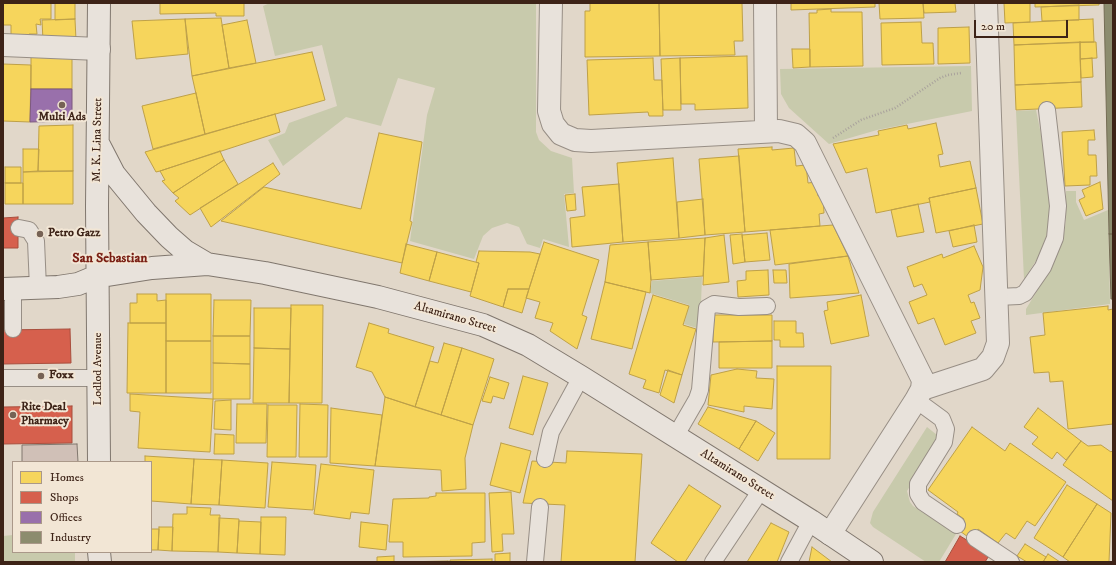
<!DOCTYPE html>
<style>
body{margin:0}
#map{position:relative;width:1116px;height:565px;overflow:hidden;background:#e1d7c9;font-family:"IM FELL DW Pica",serif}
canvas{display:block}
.frame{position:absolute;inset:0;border:4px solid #3d2317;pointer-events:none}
.legend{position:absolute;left:12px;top:461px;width:140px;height:92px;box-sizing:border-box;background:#f2e6d5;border:1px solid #aa9889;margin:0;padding:5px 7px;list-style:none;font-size:12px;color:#3d2317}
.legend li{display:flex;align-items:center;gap:8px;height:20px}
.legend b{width:20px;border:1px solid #aa9889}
.scale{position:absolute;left:974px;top:20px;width:94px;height:18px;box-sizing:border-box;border:2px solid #3d2317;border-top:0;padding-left:5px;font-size:12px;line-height:14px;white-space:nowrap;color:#3d2317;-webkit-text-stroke:3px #f2e6d5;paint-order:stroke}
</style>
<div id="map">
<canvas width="1116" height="565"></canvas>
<div class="frame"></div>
<ul class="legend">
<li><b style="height:11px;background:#f6d55c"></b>Homes</li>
<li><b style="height:11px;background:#d6604d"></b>Shops</li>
<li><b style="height:11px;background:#9970ab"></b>Offices</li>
<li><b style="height:11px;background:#8c8c6e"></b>Industry</li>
</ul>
<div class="scale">20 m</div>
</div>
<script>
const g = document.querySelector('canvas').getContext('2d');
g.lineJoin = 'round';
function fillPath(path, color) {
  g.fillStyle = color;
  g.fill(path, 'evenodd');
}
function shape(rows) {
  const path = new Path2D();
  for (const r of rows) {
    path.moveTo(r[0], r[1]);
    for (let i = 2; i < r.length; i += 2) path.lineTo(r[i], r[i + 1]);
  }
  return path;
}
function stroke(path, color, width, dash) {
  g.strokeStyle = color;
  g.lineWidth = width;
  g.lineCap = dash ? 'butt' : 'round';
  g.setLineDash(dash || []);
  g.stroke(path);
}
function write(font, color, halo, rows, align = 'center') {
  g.font = font + ' "IM FELL DW Pica",serif';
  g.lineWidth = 4;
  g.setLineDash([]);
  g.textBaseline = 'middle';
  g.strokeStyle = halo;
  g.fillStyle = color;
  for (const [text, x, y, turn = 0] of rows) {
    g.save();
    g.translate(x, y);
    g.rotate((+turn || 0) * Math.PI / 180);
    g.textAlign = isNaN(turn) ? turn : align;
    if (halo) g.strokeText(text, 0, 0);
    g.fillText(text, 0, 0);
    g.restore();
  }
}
fillPath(shape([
 [270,3,536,3,536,132,539,140,551,151,572,158,574,193,564,194,569,247,543,239,540,248,527,244,519,227,507,223,492,228,483,236,474,259,410,241,427,115,435,88,398,78,381,126,346,117,283,166,268,140,285,133,289,123,337,106,322,45,275,56,263,6],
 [971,66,972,111,877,130,829,144,789,108,781,94,780,69],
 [1036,110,1042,139,1050,209,1049,229,1039,256,1024,279,1016,111],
 [1066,191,1076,191,1076,202,1084,220,1108,210,1110,304,1026,315,1026,309,1048,273,1064,234,1066,220],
 [702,277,700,329,684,324,689,305,650,293,652,281],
 [927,427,937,435,934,448,907,491,910,502,913,506,956,534,939,562,926,562,873,527,870,523,873,512],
 [13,535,13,552,75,552,75,562,3,562,3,536]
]), '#c8caac');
const homes = shape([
 [3,3,51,3,51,19,40,19,41,25,36,24,37,34,29,34,29,40,11,40,11,25,3,25,3,3],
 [55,3,75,3,75,19,55,20,55,3],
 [160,3,244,3,244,16,216,16,216,13,160,14,160,3],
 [590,3,659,3,660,56,585,57,585,11,590,11,590,3],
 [659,3,742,3,743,41,734,41,735,55,660,56,659,3],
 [791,3,875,3,875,7,791,10,791,3],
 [879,3,923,3,924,18,880,19,879,3],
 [923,3,955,3,956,12,924,13,923,3],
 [1004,3,1030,3,1030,22,1005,23,1004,3],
 [1035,3,1099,3,1099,5,1035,7,1035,3],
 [1079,5,1079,20,1042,21,1041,7,1079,5],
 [831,9,831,12,862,12,863,66,810,67,809,13,817,13,817,10,831,9],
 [221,18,229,68,192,76,185,19,221,18],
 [75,19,76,40,43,41,42,20,75,19],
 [185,19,188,54,136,59,132,21,185,19],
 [1093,19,1094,42,1014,45,1013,23,1093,19],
 [247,20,256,63,229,68,222,25,247,20],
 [921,22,922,43,933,43,934,64,882,65,881,23,921,22],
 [969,27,970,63,938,64,938,28,969,27],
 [1080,42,1096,42,1097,58,1080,59,1080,42],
 [1080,42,1081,82,1015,85,1014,45,1080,42],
 [792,49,810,49,810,67,793,68,792,49],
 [312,52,325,100,205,134,192,76,312,52],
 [72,53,72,89,31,89,31,54,72,53],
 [747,56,748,108,695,110,695,104,681,104,680,58,747,56],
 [653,58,654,80,662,80,663,116,649,116,648,112,589,115,587,60,653,58],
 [680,58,681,110,663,110,661,59,680,58],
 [1092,58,1093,77,1081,78,1080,59,1092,58],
 [3,64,31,65,30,122,3,121,3,64],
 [1081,82,1082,107,1016,110,1015,85,1081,82],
 [196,93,205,134,153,149,142,106,196,93],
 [275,114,280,132,160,171,156,172,145,152,275,114],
 [936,123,943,154,938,155,940,167,970,161,976,188,929,198,930,202,876,213,867,168,846,173,833,144,879,135,878,131,907,125,908,129,936,123],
 [73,125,73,171,38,171,39,126,73,125],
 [1094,130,1095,140,1088,140,1088,155,1096,155,1097,176,1090,176,1090,185,1065,186,1062,132,1094,130],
 [379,133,422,142,410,221,412,222,402,263,221,221,264,187,361,209,379,133],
 [772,147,772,150,794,148,796,166,806,165,808,183,816,182,818,196,823,195,824,213,819,214,820,226,745,232,738,149,772,147],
 [23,149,39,149,38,171,23,172,23,149],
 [220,151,224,160,173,193,162,181,165,180,160,171,220,151],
 [739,156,745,232,705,235,699,159,739,156],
 [673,158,679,238,623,242,617,163,673,158],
 [224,160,238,184,190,215,175,201,179,198,173,193,224,160],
 [273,163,280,174,211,227,200,208,273,163],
 [5,167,21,167,21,183,5,183,5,167],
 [73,171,73,204,23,204,23,172,73,171],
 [1100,182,1103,209,1086,216,1079,200,1085,197,1082,190,1100,182],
 [5,183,23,183,23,204,5,204,5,183],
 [619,184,623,242,572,247,570,218,585,216,582,187,619,184],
 [976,188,983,224,936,233,929,198,976,188],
 [575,194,576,210,567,211,565,195,575,194],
 [703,199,705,235,679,238,677,202,703,199],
 [918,204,924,232,897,237,891,210,918,204],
 [833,225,848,256,775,265,770,230,833,225],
 [974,225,977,242,953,247,949,231,974,225],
 [767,233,770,260,745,262,742,235,767,233],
 [742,234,745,262,733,264,730,235,742,234],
 [724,235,729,282,703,285,705,238,724,235],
 [705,238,703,276,651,280,648,242,705,238],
 [544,242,599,260,582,315,587,317,577,349,550,331,553,323,535,318,540,302,526,298,544,242],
 [648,242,651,280,650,293,605,282,610,245,648,242],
 [406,244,437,252,429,281,400,273,406,244],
 [974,246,983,267,980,290,968,295,971,303,974,302,980,318,971,321,976,333,945,345,934,318,918,324,909,302,927,295,922,284,914,287,907,267,942,254,943,258,974,246],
 [479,251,530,252,540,254,529,289,508,289,503,307,470,296,479,263,476,262,479,251],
 [437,252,479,263,471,292,429,281,437,252],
 [848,256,859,293,790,298,789,264,848,256],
 [768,270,769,295,738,297,737,281,746,280,746,271,768,270],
 [773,270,786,270,787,283,774,283,773,270],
 [605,282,646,292,632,349,591,339,605,282],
 [508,289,529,289,522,313,503,307,508,289],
 [137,294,157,294,157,301,166,300,166,323,130,323,130,303,137,303,137,294],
 [166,294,211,294,211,341,166,341,166,294],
 [653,295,689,306,683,325,696,329,682,375,665,370,659,393,643,388,646,380,629,374,653,295],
 [861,295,869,336,831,344,824,311,828,310,827,302,861,295],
 [214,300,251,300,250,336,213,336,214,300],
 [291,305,323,305,322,403,289,403,291,305],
 [1108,306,1108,310,1113,309,1113,424,1068,429,1063,381,1050,382,1049,372,1034,373,1030,337,1045,335,1043,313,1108,306],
 [254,308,291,308,290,349,254,348,254,308],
 [713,315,772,315,772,341,713,342,713,315],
 [774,321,796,321,796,333,803,333,804,347,780,347,780,340,774,340,774,321],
 [128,323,166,323,166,393,127,393,128,323],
 [369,323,389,329,388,333,434,347,415,407,385,397,372,372,356,367,369,323],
 [213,336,250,336,250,364,213,363,213,336],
 [166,341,211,341,211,393,166,393,166,341],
 [772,341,772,368,719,368,719,342,772,341],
 [444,343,462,348,441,415,415,407,430,361,438,363,444,343],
 [254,348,290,349,289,403,253,403,254,348],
 [462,348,494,359,473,425,441,415,462,348],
 [213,363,250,364,250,399,213,399,213,363],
 [777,366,831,366,830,459,777,459,777,366],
 [737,369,757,371,756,378,774,379,772,409,744,406,744,412,708,405,711,375,737,369],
 [668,370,682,375,674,403,660,395,668,370],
 [523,376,548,383,533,435,509,428,523,376],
 [490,377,509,383,504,399,493,396,491,403,482,401,490,377],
 [130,394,213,399,210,452,138,448,140,412,130,411,130,394],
 [385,397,473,425,465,458,466,489,442,491,441,470,375,466,385,397],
 [231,400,231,430,214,429,215,401,231,400],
 [237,404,267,404,266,443,236,443,237,404],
 [300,404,328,405,327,457,299,457,300,404],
 [268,405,297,405,296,457,267,457,268,405],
 [708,407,756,421,739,449,698,424,708,407],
 [331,408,382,415,375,466,330,463,331,408],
 [1038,408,1081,441,1066,460,1057,452,1052,459,1032,444,1038,437,1024,427,1038,408],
 [756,421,775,433,758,461,739,449,756,421],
 [972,427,1005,451,1010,443,1066,482,1035,526,1027,521,1015,539,1006,533,998,543,978,529,971,539,957,529,964,519,957,514,958,512,928,490,972,427],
 [215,434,234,435,234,454,214,454,215,434],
 [1081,441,1088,446,1101,445,1111,452,1113,450,1113,501,1063,465,1081,441],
 [501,443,531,451,520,493,490,485,501,443],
 [567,451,642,454,635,562,561,562,565,505,523,503,532,461,566,463,567,451],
 [145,456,194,459,191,504,151,501,151,462,145,462,145,456],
 [194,459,222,460,219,505,191,504,194,459],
 [222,460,268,463,265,508,219,505,222,460],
 [272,462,316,465,313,510,268,507,272,462],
 [321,464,374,470,369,514,351,512,350,519,314,514,321,464],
 [689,485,721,506,685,562,678,562,651,543,689,485],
 [1067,485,1097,504,1063,557,1034,538,1067,485],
 [511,492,514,534,502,534,503,551,492,552,489,493,511,492],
 [436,493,485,493,485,542,472,543,472,556,403,557,403,542,389,542,393,499,429,498,429,497,436,496,436,493],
 [1097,504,1111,513,1109,562,1070,562,1063,557,1097,504],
 [187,507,211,508,210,515,220,515,218,552,172,551,173,514,187,514,187,507],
 [261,517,286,517,285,555,260,554,261,517],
 [219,518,239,519,237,553,218,552,219,518],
 [239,521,261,522,260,554,237,553,239,521],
 [361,522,388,525,386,550,359,547,361,522],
 [771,523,789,532,777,562,747,562,771,523],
 [159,527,173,527,172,551,158,550,159,527],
 [151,529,159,529,158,550,151,550,151,529],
 [1025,544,1046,557,1043,562,1027,562,1017,556,1025,544],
 [812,547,832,562,809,562,812,547],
 [510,553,510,562,495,562,495,554,510,553],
 [1048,554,1060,562,1043,562,1048,554],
 [394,556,394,562,377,562,377,557,394,556],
 [492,559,492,562,450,562,450,560,492,559],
 [448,561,448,562,400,562,448,561]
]);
fillPath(homes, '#f6d55c');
stroke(homes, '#bea047', 1);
const shops = shape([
 [18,217,18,248,3,248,3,218,18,217],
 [70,329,71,363,3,364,3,330,70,329],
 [72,406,72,443,3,444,3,407,72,406],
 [960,536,990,554,985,562,945,562,960,536]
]);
fillPath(shops, '#d6604d');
stroke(shops, '#a84e3d', 1);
const offices = shape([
 [31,89,72,89,72,121,30,122,31,89]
]);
fillPath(offices, '#9970ab');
stroke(offices, '#7d597f', 1);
const industry = shape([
 [1104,3,1113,3,1113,234,1109,234,1104,3],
 [1109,234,1113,234,1113,299,1111,299,1109,234]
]);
fillPath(industry, '#8c8c6e');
stroke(industry, '#746c54', 1);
const building = shape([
 [77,444,78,462,22,462,22,445,77,444]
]);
fillPath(building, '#d0c0b7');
stroke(building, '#80776e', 1);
const service = shape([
 [19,228,29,230,36,241,38,288],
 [998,297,1019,296,1025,293,1043,267,1055,238,1058,206,1047,110],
 [13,329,13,289],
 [3,378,99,378],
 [916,400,942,419,946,429,944,442,918,484,918,494,923,502,957,525],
 [675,437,697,399,700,390,707,308,714,304,739,307,767,306],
 [545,459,551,432,581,377],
 [975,538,1011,562],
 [535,562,540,507],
 [713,562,761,490],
 [789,562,811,521]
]);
const minor = shape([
 [551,3,549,111,553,124,561,134,575,140,591,141,779,131,796,135,805,143,923,380,922,389,916,400,830,534],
 [765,3,766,131],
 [3,45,99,49],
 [922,389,983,369,993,357,998,343,986,3]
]);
const secondary = shape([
 [99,145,114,174,146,213,169,237,185,251,207,264],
 [3,289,58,287,78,284,95,277,152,268,207,264,265,273,378,297,483,325,528,345,581,377,811,521,872,562],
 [99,462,97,206,99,3],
 [99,552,100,562]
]);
stroke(service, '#978e85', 18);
stroke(minor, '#978e85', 24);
stroke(secondary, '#80776e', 24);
stroke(shape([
 [833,138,861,120,895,108,940,78,948,75,961,73]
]), '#a9a29c', 2.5, [1, 2]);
stroke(service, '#e8e2db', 16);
stroke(minor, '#e8e2db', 22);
stroke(secondary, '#e8e2db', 22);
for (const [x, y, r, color] of [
 [62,105,4,"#766255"],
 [40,234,4,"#766255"],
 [41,376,4,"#766255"],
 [13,415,4,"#766255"]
]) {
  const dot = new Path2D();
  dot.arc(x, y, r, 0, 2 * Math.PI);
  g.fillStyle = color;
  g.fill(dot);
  stroke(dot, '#f2e6d5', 1.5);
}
write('bold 12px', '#3d2317', '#f2e6d5', [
 ["Multi Ads",62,118,"center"],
 ["Petro Gazz",48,234],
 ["Foxx",49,376],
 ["Rite Deal",21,408],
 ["Pharmacy",21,422]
], 'left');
write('12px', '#3d2317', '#f2e6d5', [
 ["M. K. Lina Street",98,140,-89],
 ["Altamirano Street",455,318,16],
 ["Lodlod Avenue",99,369,-90],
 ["Altamirano Street",737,475,32]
]);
write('bold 14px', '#7a1f14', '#f2e6d5', [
 ["San Sebastian",110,259]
]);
</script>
